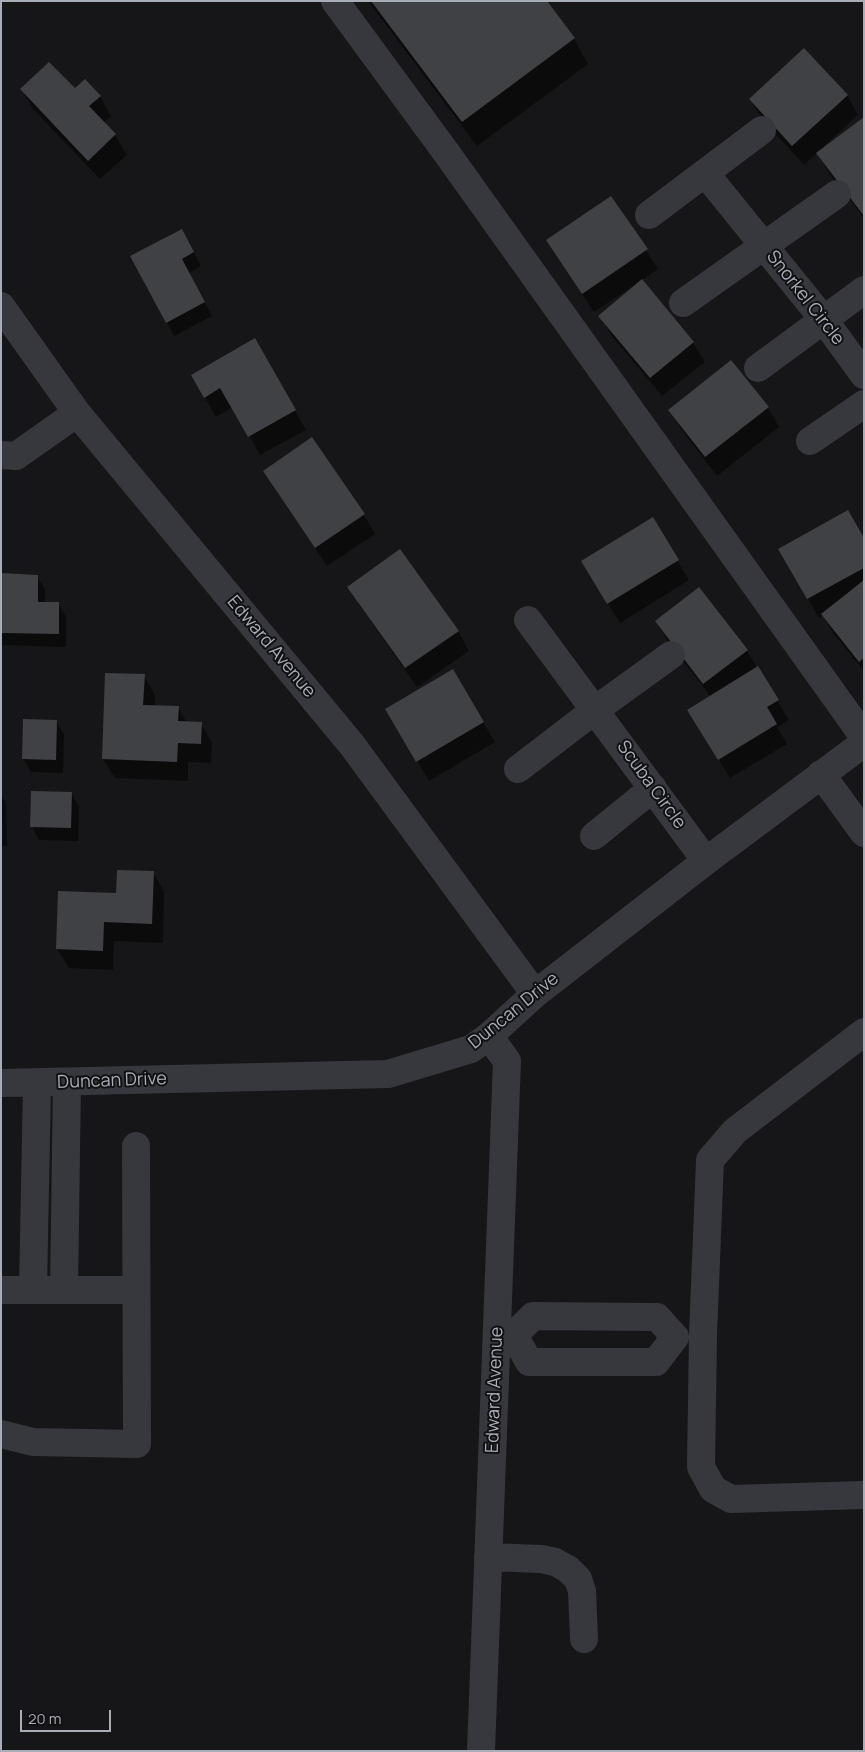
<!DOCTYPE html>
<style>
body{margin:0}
#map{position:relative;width:865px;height:1752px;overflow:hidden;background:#161618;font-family:Manrope,sans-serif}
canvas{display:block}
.frame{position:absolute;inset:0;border:2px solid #a8adb8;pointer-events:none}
.scale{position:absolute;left:20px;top:1710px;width:91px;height:22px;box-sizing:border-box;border:2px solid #a8adb8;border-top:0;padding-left:6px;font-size:15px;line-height:18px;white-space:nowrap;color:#a8adb8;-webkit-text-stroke:4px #111113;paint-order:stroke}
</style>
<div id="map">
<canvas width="865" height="1752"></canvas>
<div class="frame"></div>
<div class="scale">20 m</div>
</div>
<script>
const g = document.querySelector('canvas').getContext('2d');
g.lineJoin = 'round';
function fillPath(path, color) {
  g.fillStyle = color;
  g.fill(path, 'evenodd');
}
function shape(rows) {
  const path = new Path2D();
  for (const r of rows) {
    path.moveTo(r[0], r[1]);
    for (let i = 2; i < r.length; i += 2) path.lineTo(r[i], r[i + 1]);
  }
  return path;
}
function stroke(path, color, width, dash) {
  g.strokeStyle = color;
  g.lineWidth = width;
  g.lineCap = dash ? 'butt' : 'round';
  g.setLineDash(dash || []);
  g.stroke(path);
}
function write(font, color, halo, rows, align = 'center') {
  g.font = font + ' Manrope,sans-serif';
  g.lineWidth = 4;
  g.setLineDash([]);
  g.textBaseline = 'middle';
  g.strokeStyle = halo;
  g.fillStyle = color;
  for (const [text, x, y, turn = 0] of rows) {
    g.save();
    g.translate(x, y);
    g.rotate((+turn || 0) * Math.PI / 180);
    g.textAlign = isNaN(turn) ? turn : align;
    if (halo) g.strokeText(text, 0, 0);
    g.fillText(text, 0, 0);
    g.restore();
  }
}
fillPath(shape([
 [368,1,545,1,574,39,588,64,477,146],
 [22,90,75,90,100,96,111,116,103,123,115,135,127,155,100,179,33,109],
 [847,95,858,115,824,146,825,148,864,119,864,218,829,173,817,153,804,165,762,119,750,99],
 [611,197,658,269,642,280,693,343,705,362,662,396,611,335,600,316,634,288,633,286,594,312,547,241],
 [189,244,201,266,189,273,212,316,174,336,132,257],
 [255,340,306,430,260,455,233,407,216,417,192,375],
 [731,361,768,408,779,427,717,476,681,429,669,410],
 [312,439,364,515,375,534,327,566,276,491,264,471],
 [652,519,689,580,620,623,594,581],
 [864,540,864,671,833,633,823,616,819,618,780,549],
 [1,575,37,576,45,589,45,603,59,604,66,617,66,647,1,645],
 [349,587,458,631,469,651,417,687,360,606],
 [656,621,747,651,789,720,777,727,787,744,730,778,700,729,711,697,667,640],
 [452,670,495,742,429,781,387,709],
 [144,676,155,695,155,706,178,707,187,723,201,723,212,743,211,763,188,762,188,781,115,778,103,759],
 [56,721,64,734,63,773,31,772,23,758],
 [71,793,79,806,78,841,39,840,32,827],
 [1,794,6,803,7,846,1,846],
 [153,872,164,892,163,943,114,941,113,970,69,968,57,949,118,894]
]), '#0007');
fillPath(shape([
 [371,1,547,1,575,38,462,122],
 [804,48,848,95,792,146,749,99],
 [49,62,75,88,85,79,101,96,89,106,116,134,88,161,20,89],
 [864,117,864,216,816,153],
 [611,196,648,249,582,294,546,240],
 [182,229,194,252,182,259,205,302,166,323,130,256],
 [642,279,694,342,650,378,598,316],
 [255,338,296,410,248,437,220,388,204,398,191,375],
 [731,360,769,407,705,457,668,410],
 [312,437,365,514,315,548,263,471],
 [848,510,864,538,864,568,807,599,778,549],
 [653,517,679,560,607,604,581,561],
 [400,549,459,631,405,668,347,587],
 [1,573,38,575,38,602,59,602,59,634,1,633],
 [864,580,864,658,859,662,821,614],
 [699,587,748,650,703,684,655,621],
 [758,666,779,700,767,707,777,724,718,760,687,710],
 [453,669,484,722,416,762,385,709],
 [105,673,145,674,143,705,179,706,178,721,202,722,201,744,178,743,177,762,102,759],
 [23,719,57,720,56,760,22,759],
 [31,791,72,792,71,828,30,827],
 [117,870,154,871,152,924,104,922,103,951,56,949,58,891,116,893]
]), '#404145');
stroke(shape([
 [335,1,448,155,864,737],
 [705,173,824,320,864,375],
 [649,215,762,130],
 [683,303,837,194],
 [1,306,77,413,352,745,535,994],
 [758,368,864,290],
 [810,441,864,404],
 [1,455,16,456,77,413],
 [528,620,706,861],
 [518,769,595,710,671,655],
 [821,774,864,833],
 [594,836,653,788],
 [864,1032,735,1131,710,1160,703,1335,701,1467,713,1489,731,1499,864,1495],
 [1,1083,388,1074,471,1049,489,1036,535,994,706,861,864,743],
 [1,1290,136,1290],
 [33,1290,37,1083],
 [64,1290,67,1082],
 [497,1335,514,1335,533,1316,657,1317,675,1337],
 [514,1335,529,1362,656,1362,675,1337],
 [1,1434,33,1442,137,1444,136,1146],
 [488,1557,542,1559,555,1562,568,1569,578,1579,582,1591,584,1639],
 [481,1751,507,1061,489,1036]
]), '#37383d', 28);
write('18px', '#a8adb8', '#111113', [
 ["Snorkel Circle",805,298,52],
 ["Edward Avenue",271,647,50],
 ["Scuba Circle",651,785,54],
 ["Duncan Drive",514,1011,-39],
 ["Duncan Drive",112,1081,-2],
 ["Edward Avenue",495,1390,-88]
]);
</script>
